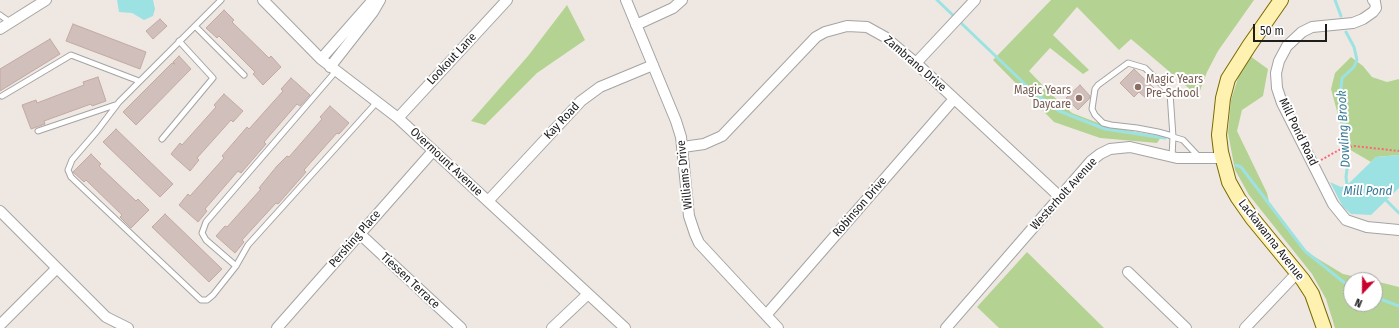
<!DOCTYPE html>
<style>
body{margin:0}
#map{position:relative;width:1399px;height:328px;overflow:hidden;background:#efe8e2;font-family:"Fira Sans Condensed",sans-serif}
canvas{display:block}
.north{position:absolute;left:1343px;top:272px;width:40px;height:40px;box-sizing:border-box;background:#fff;border:1px solid #a5a5a5;border-radius:50%;rotate:202deg;font-size:11px;font-weight:700;line-height:16px;text-align:center;color:#1d1d1d}
.north::after{content:'';display:block;margin:auto;width:14px;height:18px;background:#ca002d;clip-path:polygon(50% 0,100% 100%,50% 72%,0 100%)}
.scale{position:absolute;left:1253px;top:24px;width:74px;height:18px;box-sizing:border-box;border:2px solid #1d1d1d;border-top:0;padding-left:5px;font-size:12px;line-height:14px;white-space:nowrap;color:#1d1d1d;-webkit-text-stroke:3px #fff;paint-order:stroke}
</style>
<div id="map">
<canvas width="1399" height="328"></canvas>
<div class="north">N</div>
<div class="scale">50 m</div>
</div>
<script>
const g = document.querySelector('canvas').getContext('2d');
g.lineJoin = 'round';
function fillPath(path, color) {
  g.fillStyle = color;
  g.fill(path, 'evenodd');
}
function shape(rows) {
  const path = new Path2D();
  for (const r of rows) {
    path.moveTo(r[0], r[1]);
    for (let i = 2; i < r.length; i += 2) path.lineTo(r[i], r[i + 1]);
  }
  return path;
}
function stroke(path, color, width, dash) {
  g.strokeStyle = color;
  g.lineWidth = width;
  g.lineCap = dash ? 'butt' : 'round';
  g.setLineDash(dash || []);
  g.stroke(path);
}
function write(font, color, halo, rows, align = 'center') {
  g.font = font + ' "Fira Sans Condensed",sans-serif';
  g.lineWidth = 4;
  g.setLineDash([]);
  g.textBaseline = 'middle';
  g.strokeStyle = halo;
  g.fillStyle = color;
  for (const [text, x, y, turn = 0] of rows) {
    g.save();
    g.translate(x, y);
    g.rotate((+turn || 0) * Math.PI / 180);
    g.textAlign = isNaN(turn) ? turn : align;
    if (halo) g.strokeText(text, 0, 0);
    g.fillText(text, 0, 0);
    g.restore();
  }
}
fillPath(shape([
 [1051,0,1254,0,1218,51,1207,72,1198,96,1131,39,1119,50,1077,7,1053,35,1089,70,1083,74,1050,48,1029,71,1052,95,1072,113,1106,126,1161,137,1157,143,1100,138,1054,122,993,60],
 [567,5,585,40,537,73,485,125,471,121,528,56],
 [1250,56,1268,69,1263,96,1242,110,1237,131,1267,193,1269,202,1305,251,1343,274,1370,280,1351,280,1351,304,1375,304,1375,281,1399,287,1399,328,1335,328,1326,299,1312,274,1249,195,1235,170,1228,133,1231,100,1239,75],
 [1351,57,1363,66,1372,77,1387,82,1399,79,1399,155,1376,157,1371,162,1347,148,1331,89,1335,73],
 [1027,252,1104,328,999,328,977,307]
]), '#b4d392');
fillPath(shape([
 [117,0,153,0,155,9,153,16,144,20,132,13,119,12],
 [1399,155,1399,188,1371,215,1351,214,1343,207,1330,182,1341,187,1347,185,1376,157]
]), '#9de2e2');
stroke(shape([
 [937,0,1031,90,1059,111,1105,129,1165,138],
 [1335,0,1341,16],
 [1346,32,1354,47,1357,60,1354,67,1342,78,1341,88,1348,161,1346,177,1347,185],
 [1236,165,1241,167,1305,251,1351,288],
 [1386,200,1399,213],
 [1375,297,1399,306]
]), '#9de2e2', 3);
const building = shape([
 [224,10,234,20,232,22,269,58,271,56,281,67,263,85,253,74,255,72,219,36,217,38,206,28,224,10],
 [160,19,167,26,153,39,146,31,160,19],
 [73,24,146,52,140,69,66,41,73,24],
 [50,39,60,54,0,91,0,69,50,39],
 [179,56,191,69,136,125,123,112,172,63,175,64,173,62,179,56],
 [1134,69,1156,90,1147,99,1139,92,1134,97,1120,83,1134,69],
 [98,77,106,101,92,106,91,104,44,121,45,124,31,129,22,105,36,100,37,103,84,85,83,82,98,77],
 [291,78,310,95,300,106,297,104,264,142,266,144,241,173,238,171,205,209,207,211,198,222,179,205,188,194,190,196,224,158,222,156,247,127,249,129,283,91,281,89,291,78],
 [1080,85,1090,96,1089,99,1078,110,1066,98,1080,85],
 [224,94,243,111,233,122,231,120,197,158,199,160,190,171,171,154,180,143,182,145,216,107,214,105,224,94],
 [330,106,349,123,339,134,337,133,304,170,306,172,278,204,276,203,242,240,244,242,235,253,216,236,225,226,227,227,261,189,259,188,277,166,287,156,289,157,322,119,320,117,330,106],
 [116,129,173,184,160,197,103,142,116,129],
 [91,154,101,164,99,166,136,201,138,199,149,210,131,228,120,217,122,215,86,180,84,182,73,172,91,154],
 [165,214,222,269,209,282,152,227,165,214]
]);
fillPath(building, '#d0bfba');
stroke(building, '#c2a9a2', 1);
const lane = shape([
 [221,0,119,102,97,131,72,160,68,170,71,177,201,300,207,300,213,295,236,266,248,245,377,102],
 [0,15,10,22],
 [195,26,244,75],
 [2,96,71,55,139,81],
 [38,131,115,105],
 [162,139,213,78,179,41],
 [1172,157,1173,137,1170,93,1145,68,1128,63,1098,85,1095,89,1092,109,1095,115,1103,123,1111,125,1137,128,1158,132,1169,135,1173,137,1183,140,1200,158],
 [236,266,206,240,202,233,206,222,336,71]
]);
const street = shape([
 [263,0,321,59,398,118,625,328],
 [626,0,676,121,681,137,689,216,695,234,699,243,778,328],
 [1373,0,1375,2,1376,8,1373,12,1363,19,1353,23,1312,27,1302,32,1287,46,1279,61,1276,73,1277,88,1282,103,1333,204,1346,220,1367,227,1399,230],
 [636,25,673,8,682,0],
 [0,29,46,0],
 [321,59,373,0],
 [916,63,975,0],
 [330,67,373,12,380,0],
 [398,118,507,0],
 [683,147,704,144,722,136,816,37,825,32,847,26,867,27,885,37,916,63,1060,197],
 [488,201,581,101,600,87,653,65],
 [0,211,106,317,128,328],
 [360,234,461,328],
 [1128,272,1186,328],
 [767,314,954,99],
 [0,325,57,268],
 [277,328,433,151],
 [552,328,588,294],
 [946,328,1091,161,1100,154,1110,149,1130,147,1177,158,1222,158],
 [1245,328,1297,273]
]);
const secondary = shape([
 [1281,0,1249,46,1228,79,1223,98,1221,117,1219,135,1221,152,1229,182,1238,198,1252,218,1303,280,1312,294,1324,328]
]);
stroke(lane, '#a4a4a4', 7);
stroke(street, '#a4a4a4', 12);
stroke(secondary, '#786a00', 16);
stroke(shape([
 [1321,160,1339,150,1354,146,1399,151]
]), '#ff6376', 2, [2, 2]);
stroke(lane, '#fff', 5);
stroke(street, '#fff', 10);
stroke(secondary, '#fff1b0', 14);
for (const [x, y, r, color] of [
 [1138,87,4,"#8d6e63"],
 [1079,98,4,"#8d6e63"]
]) {
  const dot = new Path2D();
  dot.arc(x, y, r, 0, 2 * Math.PI);
  g.fillStyle = color;
  g.fill(dot);
  stroke(dot, '#fff', 1.5);
}
write('12px', '#1d1d1d', '#fff', [
 ["Lookout Lane",452,59,-47],
 ["Zambrano Drive",915,64,41],
 ["Kay Road",562,121,-47],
 ["Mill Pond Road",1298,132,64],
 ["Overmount Avenue",446,162,43],
 ["Williams Drive",685,175,-96],
 ["Westerholt Avenue",1064,194,-48],
 ["Robinson Drive",860,207,-49],
 ["Pershing Place",355,239,-49],
 ["Lackawanna Avenue",1271,240,52],
 ["Tiessen Terrace",410,281,43]
]);
write('12px', '#785e54', '#fff', [
 ["Magic Years",1146,80],
 ["Pre-School",1146,94],
 ["Magic Years",1071,91,"right"],
 ["Daycare",1071,105,"right"]
], 'left');
write('italic 13px', '#377b95', '#fff', [
 ["Dowling Brook",1344,129,-93],
 ["Mill Pond",1368,191]
]);
</script>
